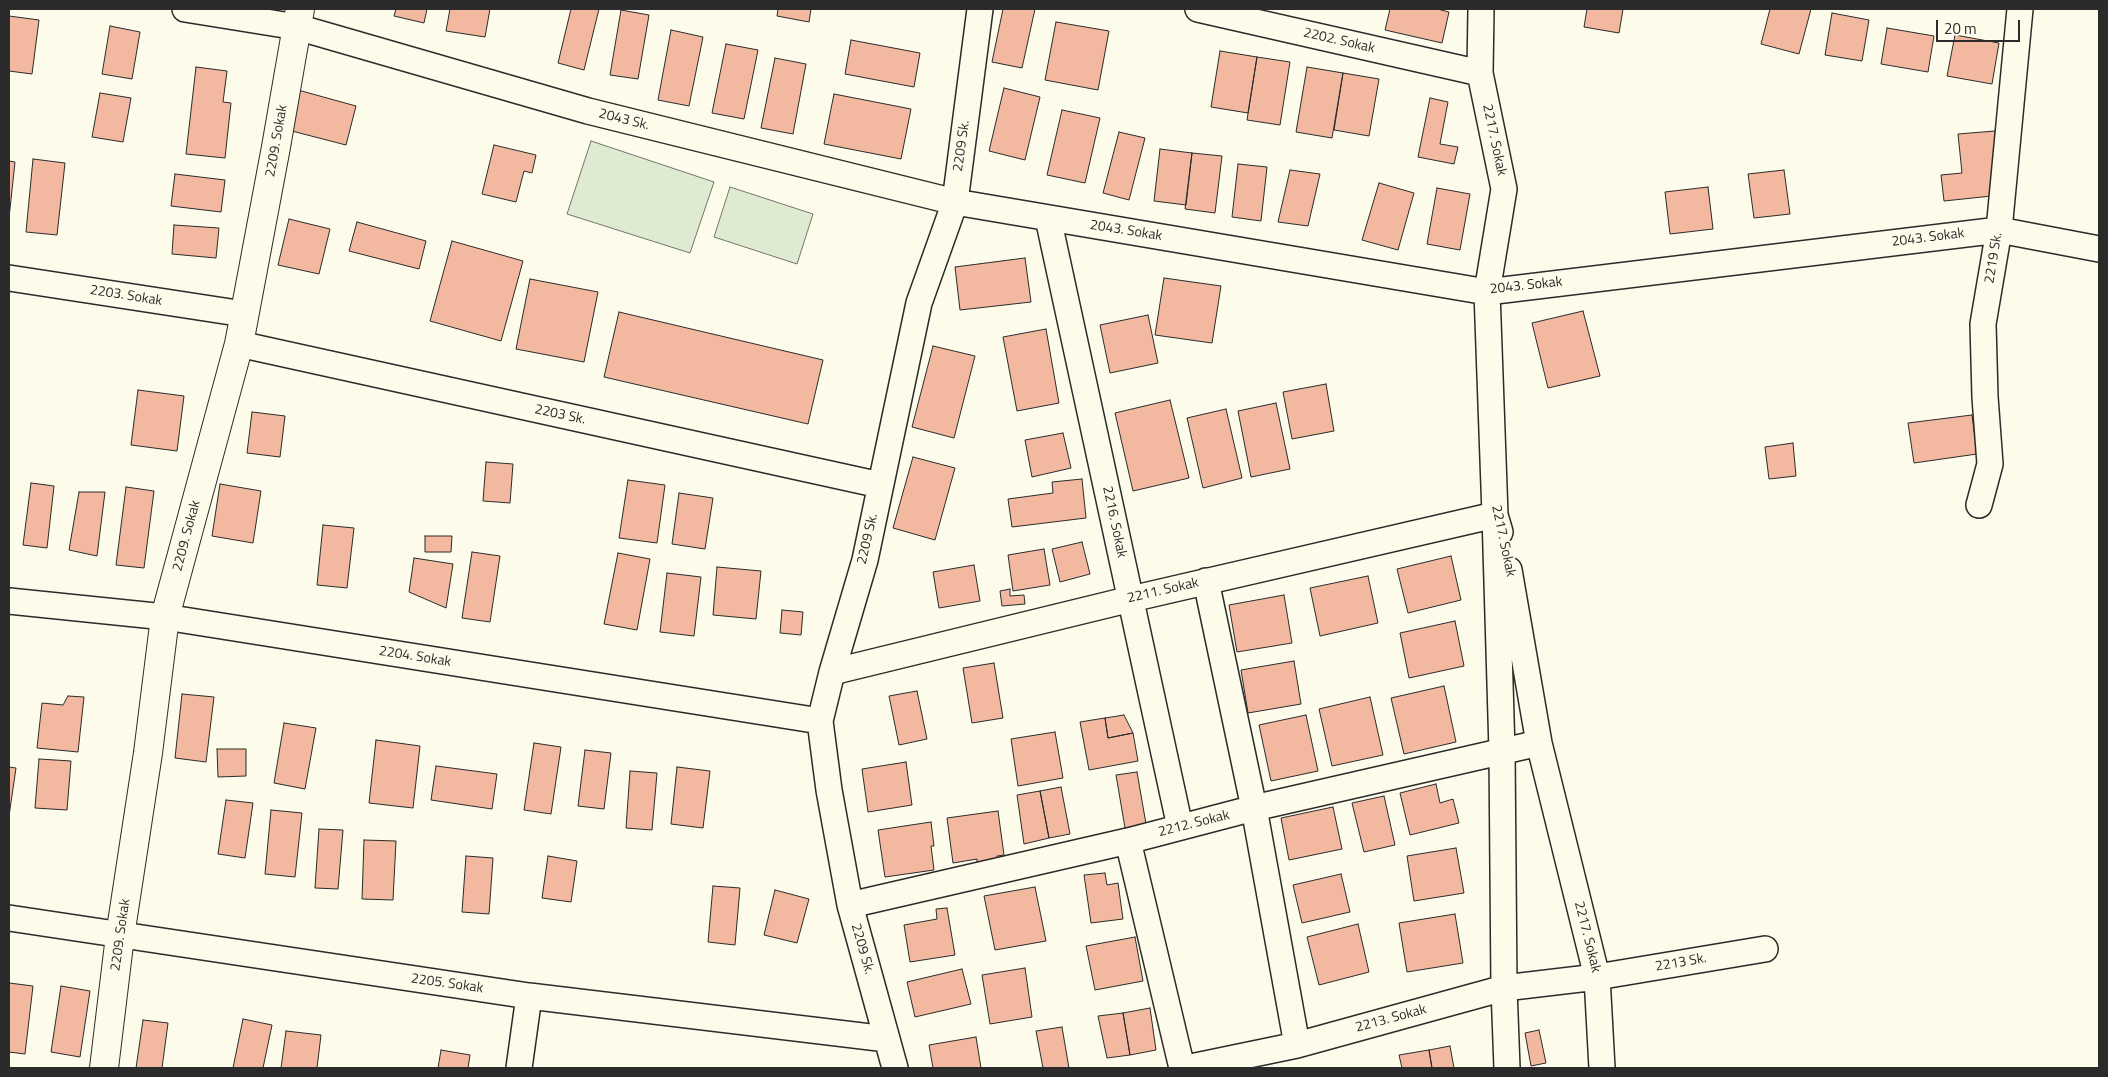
<!DOCTYPE html>
<style>
body{margin:0}
#map{position:relative;width:2108px;height:1077px;overflow:hidden;background:#fdfbea;font-family:"Titillium Web",sans-serif}
canvas{display:block}
.frame{position:absolute;inset:0;border:10px solid #2b2b2b;pointer-events:none}
.scale{position:absolute;left:1936px;top:20px;width:84px;height:22px;box-sizing:border-box;border:2px solid #2b2b2b;border-top:0;padding-left:6px;font-size:15px;line-height:18px;white-space:nowrap;color:#2b2b2b;-webkit-text-stroke:4px #fdfbea;paint-order:stroke}
</style>
<div id="map">
<canvas width="2108" height="1077"></canvas>
<div class="frame"></div>
<div class="scale">20 m</div>
</div>
<script>
const g = document.querySelector('canvas').getContext('2d');
g.lineJoin = 'round';
function fillPath(path, color) {
  g.fillStyle = color;
  g.fill(path, 'evenodd');
}
function shape(rows) {
  const path = new Path2D();
  for (const r of rows) {
    path.moveTo(r[0], r[1]);
    for (let i = 2; i < r.length; i += 2) path.lineTo(r[i], r[i + 1]);
  }
  return path;
}
function stroke(path, color, width, dash) {
  g.strokeStyle = color;
  g.lineWidth = width;
  g.lineCap = dash ? 'butt' : 'round';
  g.setLineDash(dash || []);
  g.stroke(path);
}
function write(font, color, halo, rows, align = 'center') {
  g.font = font + ' "Titillium Web",sans-serif';
  g.lineWidth = 4;
  g.setLineDash([]);
  g.textBaseline = 'middle';
  g.strokeStyle = halo;
  g.fillStyle = color;
  for (const [text, x, y, turn = 0] of rows) {
    g.save();
    g.translate(x, y);
    g.rotate((+turn || 0) * Math.PI / 180);
    g.textAlign = isNaN(turn) ? turn : align;
    if (halo) g.strokeText(text, 0, 0);
    g.fillText(text, 0, 0);
    g.restore();
  }
}
const green = shape([
 [591,141,714,182,690,253,567,214,591,141],
 [730,187,813,214,797,264,714,237,730,187]
]);
fillPath(green, '#deebd1');
stroke(green, '#74746e', 1);
const building = shape([
 [396,9,427,9,424,23,394,16,396,9],
 [450,9,490,9,485,37,446,31,450,9],
 [571,9,599,9,584,70,558,63,571,9],
 [778,9,811,9,809,22,777,16,778,9],
 [1003,9,1035,9,1022,68,992,62,1003,9],
 [1390,9,1437,9,1449,12,1442,43,1385,30,1390,9],
 [1587,9,1623,9,1619,33,1584,27,1587,9],
 [1770,9,1811,9,1799,54,1761,44,1770,9],
 [621,10,649,15,638,79,610,75,621,10],
 [1832,13,1869,20,1862,61,1825,55,1832,13],
 [9,16,39,20,32,74,9,71,9,16],
 [1056,22,1109,31,1098,90,1045,80,1056,22],
 [110,26,140,32,132,79,102,74,110,26],
 [1887,28,1934,36,1928,72,1881,64,1887,28],
 [671,30,703,37,689,106,658,100,671,30],
 [1955,35,1999,43,1992,84,1947,76,1955,35],
 [851,40,920,53,914,87,845,74,851,40],
 [726,44,758,50,744,119,712,113,726,44],
 [1220,51,1257,57,1248,113,1211,107,1220,51],
 [1257,57,1290,62,1280,125,1247,120,1257,57],
 [775,58,806,64,793,134,761,128,775,58],
 [196,67,227,71,223,102,231,103,225,158,186,154,196,67],
 [1307,67,1343,73,1332,138,1296,132,1307,67],
 [1343,73,1379,79,1369,136,1334,130,1343,73],
 [1004,88,1040,97,1025,160,989,151,1004,88],
 [298,90,356,106,346,145,288,130,298,90],
 [100,93,131,98,123,142,92,137,100,93],
 [834,94,911,109,901,159,824,144,834,94],
 [1430,98,1448,102,1440,144,1458,147,1454,164,1418,157,1430,98],
 [1062,110,1100,118,1085,183,1047,175,1062,110],
 [1995,131,2001,195,1944,201,1941,175,1962,173,1958,134,1995,131],
 [1119,132,1145,138,1129,200,1103,193,1119,132],
 [494,145,536,155,532,173,524,171,516,202,482,194,494,145],
 [1160,149,1192,153,1186,205,1154,201,1160,149],
 [1192,153,1222,156,1215,213,1185,209,1192,153],
 [33,159,65,163,57,235,26,232,33,159],
 [9,161,15,162,9,218,9,161],
 [1238,164,1267,167,1261,221,1232,217,1238,164],
 [1290,170,1320,174,1308,226,1278,222,1290,170],
 [1784,170,1790,214,1754,218,1748,174,1784,170],
 [175,174,225,180,221,212,171,206,175,174],
 [1379,183,1414,193,1398,250,1362,240,1379,183],
 [1708,187,1713,229,1670,234,1665,192,1708,187],
 [1437,188,1470,194,1460,250,1427,244,1437,188],
 [289,219,330,229,319,274,278,265,289,219],
 [357,222,426,241,419,269,349,251,357,222],
 [174,225,219,228,216,258,172,254,174,225],
 [452,241,523,261,501,341,430,321,452,241],
 [1025,258,1031,302,960,310,955,267,1025,258],
 [1164,278,1221,286,1212,343,1155,335,1164,278],
 [530,279,598,292,584,362,516,349,530,279],
 [1583,311,1600,376,1548,388,1532,323,1583,311],
 [619,312,823,360,808,424,604,377,619,312],
 [1148,315,1158,363,1110,373,1100,325,1148,315],
 [1046,329,1059,403,1017,411,1003,337,1046,329],
 [933,346,975,356,954,438,912,427,933,346],
 [1326,384,1334,431,1292,439,1283,392,1326,384],
 [138,390,184,396,177,451,131,445,138,390],
 [1170,400,1189,478,1133,491,1115,413,1170,400],
 [1276,403,1290,469,1251,477,1238,411,1276,403],
 [1226,409,1242,478,1203,488,1187,418,1226,409],
 [252,412,285,416,280,457,247,453,252,412],
 [1972,415,1977,454,1914,463,1908,423,1972,415],
 [1063,433,1071,468,1032,477,1025,440,1063,433],
 [1793,443,1796,476,1769,479,1765,447,1793,443],
 [913,457,955,468,935,540,893,528,913,457],
 [486,462,513,464,510,503,483,501,486,462],
 [1082,479,1086,518,1012,527,1008,499,1053,493,1052,482,1082,479],
 [628,480,665,485,657,543,619,538,628,480],
 [31,483,54,486,47,548,23,545,31,483],
 [220,484,261,491,253,543,212,536,220,484],
 [126,487,154,491,144,568,116,565,126,487],
 [79,492,105,492,97,556,69,550,79,492],
 [679,493,713,498,705,549,672,544,679,493],
 [323,525,354,528,347,588,317,585,323,525],
 [425,536,452,536,451,552,425,552,425,536],
 [1082,542,1090,574,1060,582,1052,549,1082,542],
 [1044,549,1050,585,1013,591,1008,555,1044,549],
 [472,552,500,556,490,622,462,618,472,552],
 [618,553,650,559,637,630,604,624,618,553],
 [1451,556,1461,600,1408,613,1397,569,1451,556],
 [414,558,453,564,446,608,409,592,414,558],
 [974,565,980,601,939,608,933,572,974,565],
 [717,567,761,571,756,619,713,615,717,567],
 [667,573,701,577,694,636,660,632,667,573],
 [1368,576,1378,623,1320,636,1310,588,1368,576],
 [1010,589,1010,596,1024,595,1025,604,1002,606,1000,591,1010,589],
 [1284,595,1292,643,1237,652,1229,605,1284,595],
 [782,610,803,612,801,635,780,633,782,610],
 [1455,621,1464,666,1409,678,1400,633,1455,621],
 [1294,661,1301,704,1248,713,1241,670,1294,661],
 [994,663,1003,718,972,723,963,668,994,663],
 [1444,686,1456,742,1404,754,1391,698,1444,686],
 [917,691,927,739,899,745,889,696,917,691],
 [182,694,214,697,206,762,175,758,182,694],
 [68,696,84,697,78,752,37,748,42,703,63,705,68,696],
 [1370,697,1383,755,1332,766,1319,709,1370,697],
 [1124,715,1133,733,1108,738,1105,718,1124,715],
 [1306,715,1318,771,1271,781,1259,725,1306,715],
 [1105,718,1108,738,1133,733,1138,761,1089,770,1080,722,1105,718],
 [284,723,316,728,305,789,274,783,284,723],
 [1055,732,1063,778,1018,786,1011,739,1055,732],
 [376,740,420,746,413,808,369,803,376,740],
 [534,743,561,747,551,814,524,810,534,743],
 [217,749,246,749,246,776,218,777,217,749],
 [585,750,611,753,604,809,578,806,585,750],
 [39,759,71,761,67,810,35,808,39,759],
 [906,762,912,805,868,812,862,769,906,762],
 [436,766,497,774,492,809,431,800,436,766],
 [9,767,16,768,9,816,9,767],
 [677,767,710,771,703,828,671,824,677,767],
 [630,771,657,773,652,830,626,828,630,771],
 [1137,772,1146,824,1125,828,1116,775,1137,772],
 [1436,784,1440,803,1453,799,1459,823,1410,835,1400,793,1436,784],
 [1061,787,1070,834,1049,838,1040,791,1061,787],
 [1040,791,1049,838,1024,844,1017,795,1040,791],
 [1384,796,1395,845,1364,852,1352,803,1384,796],
 [226,800,253,803,245,858,218,854,226,800],
 [1333,807,1342,849,1289,860,1281,818,1333,807],
 [271,810,302,813,295,877,265,874,271,810],
 [998,811,1004,855,997,856,997,862,977,865,977,859,953,863,947,818,998,811],
 [931,822,934,846,931,846,934,870,885,877,878,830,931,822],
 [319,829,343,830,338,889,315,888,319,829],
 [364,840,396,841,393,900,362,899,364,840],
 [1456,848,1464,893,1414,901,1407,856,1456,848],
 [466,856,493,858,489,914,462,912,466,856],
 [548,856,577,861,571,902,542,898,548,856],
 [1105,873,1107,885,1118,883,1123,919,1091,923,1084,875,1105,873],
 [1341,874,1350,912,1302,923,1293,885,1341,874],
 [713,886,740,888,735,945,708,942,713,886],
 [1035,887,1046,941,995,950,984,896,1035,887],
 [775,890,809,899,797,943,764,935,775,890],
 [947,908,955,955,910,962,904,925,937,919,936,909,947,908],
 [1455,914,1463,963,1407,972,1399,923,1455,914],
 [1358,924,1369,972,1319,985,1307,937,1358,924],
 [1135,937,1143,981,1095,990,1086,946,1135,937],
 [1025,968,1032,1017,990,1024,982,975,1025,968],
 [962,969,971,1004,915,1017,907,982,962,969],
 [9,983,33,986,25,1054,9,1052,9,983],
 [61,986,90,991,80,1057,51,1052,61,986],
 [1150,1008,1156,1050,1130,1055,1123,1013,1150,1008],
 [1123,1013,1130,1055,1107,1058,1098,1016,1123,1013],
 [243,1019,272,1025,263,1068,233,1068,243,1019],
 [143,1020,168,1023,162,1068,136,1068,143,1020],
 [1062,1027,1069,1068,1043,1068,1036,1031,1062,1027],
 [1539,1030,1546,1063,1531,1066,1525,1033,1539,1030],
 [286,1031,321,1035,317,1068,281,1068,286,1031],
 [976,1037,981,1068,933,1068,929,1045,976,1037],
 [1450,1046,1454,1068,1432,1068,1429,1050,1450,1046],
 [441,1050,470,1055,468,1068,438,1068,441,1050],
 [1429,1050,1432,1068,1402,1068,1399,1055,1429,1050]
]);
fillPath(building, '#f2b8a0');
stroke(building, '#2b2b2b', 1);
const street = shape([
 [185,9,297,27,588,111,955,202,1487,292,1999,230,2099,249],
 [1198,9,1480,73],
 [1481,9,1480,73,1504,189,1487,292,1495,515,1500,532],
 [1048,218,1180,827],
 [9,278,244,314],
 [239,344,880,485],
 [1979,505,1990,464,1985,397,1983,324,1999,230,2020,9],
 [1509,570,1539,743,1597,977,1602,1068],
 [1206,581,1254,808,1297,1045],
 [9,601,165,617,820,721],
 [832,672,1131,599,1495,515,1502,751,1504,988,1507,1068],
 [1128,841,1182,1068],
 [850,905,1128,841,1254,808,1539,743],
 [9,918,529,996,887,1039],
 [519,1068,529,996],
 [895,1068,850,905,829,790,820,721,832,672,865,560,919,303,955,202,980,9],
 [1186,1068,1297,1045,1504,988,1597,977,1765,949]
]);
const secondary = shape([
 [104,1068,120,936,148,753,165,617,239,344,276,147,300,9]
]);
stroke(street, '#2b2b2b', 28);
stroke(secondary, '#2b2b2b', 30);
stroke(street, '#fdfbea', 25);
stroke(secondary, '#fdfbea', 28);
write('14px', '#2b2b2b', '#fdfbea', [
 ["2202. Sokak",1339,41,13],
 ["2043 Sk.",624,120,14],
 ["2217. Sokak",1494,140,78],
 ["2209. Sokak",277,141,-80],
 ["2209 Sk.",962,146,-82],
 ["2043. Sokak",1126,231,9],
 ["2043. Sokak",1928,238,-7],
 ["2219 Sk.",1994,258,-81],
 ["2043. Sokak",1526,286,-6],
 ["2203. Sokak",126,296,9],
 ["2203 Sk.",560,415,12],
 ["2216. Sokak",1114,522,78],
 ["2209. Sokak",187,536,-75],
 ["2209 Sk.",868,539,-77],
 ["2217. Sokak",1503,541,78],
 ["2211. Sokak",1163,591,-13],
 ["2204. Sokak",415,657,9],
 ["2212. Sokak",1194,824,-14],
 ["2209. Sokak",121,935,-82],
 ["2217. Sokak",1587,937,76],
 ["2209 Sk.",862,949,74],
 ["2213 Sk.",1681,963,-10],
 ["2205. Sokak",447,984,8],
 ["2213. Sokak",1391,1019,-15]
]);
</script>
